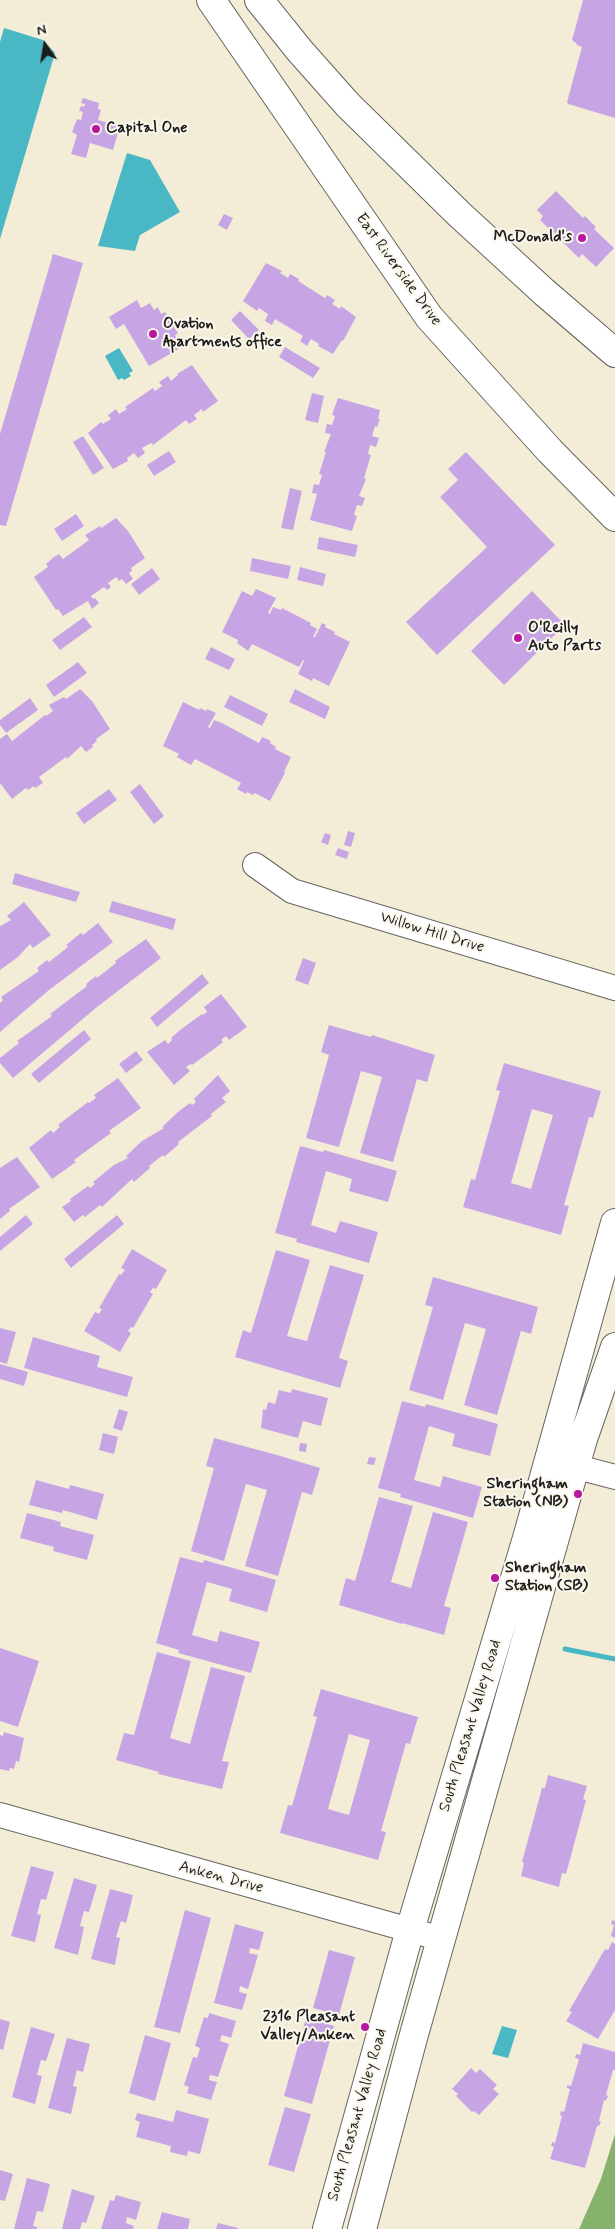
<!DOCTYPE html>
<style>
body{margin:0}
#map{position:relative;width:615px;height:2229px;overflow:hidden;background:#f3edd7;font-family:Mynerve,sans-serif}
canvas{display:block}
.north{position:absolute;left:20px;top:20px;width:50px;height:50px;-webkit-text-stroke:4px #fbf7ec;paint-order:stroke;rotate:347deg;font-size:14px;font-weight:700;line-height:20px;text-align:center;color:#1c1c1c}
.north::after{content:'';display:block;margin:auto;width:18px;height:22px;background:#1c1c1c;clip-path:polygon(50% 0,100% 100%,50% 72%,0 100%)}
</style>
<div id="map">
<canvas width="615" height="2229"></canvas>
<div class="north">N</div>
</div>
<script>
const g = document.querySelector('canvas').getContext('2d');
g.lineJoin = 'round';
function fillPath(path, color) {
  g.fillStyle = color;
  g.fill(path, 'evenodd');
}
function shape(rows) {
  const path = new Path2D();
  for (const r of rows) {
    path.moveTo(r[0], r[1]);
    for (let i = 2; i < r.length; i += 2) path.lineTo(r[i], r[i + 1]);
  }
  return path;
}
function stroke(path, color, width, dash) {
  g.strokeStyle = color;
  g.lineWidth = width;
  g.lineCap = dash ? 'butt' : 'round';
  g.setLineDash(dash || []);
  g.stroke(path);
}
function write(font, color, halo, rows, align = 'center') {
  g.font = font + ' Mynerve,sans-serif';
  g.lineWidth = 4;
  g.setLineDash([]);
  g.textBaseline = 'middle';
  g.strokeStyle = halo;
  g.fillStyle = color;
  for (const [text, x, y, turn = 0] of rows) {
    g.save();
    g.translate(x, y);
    g.rotate((+turn || 0) * Math.PI / 180);
    g.textAlign = isNaN(turn) ? turn : align;
    if (halo) g.strokeText(text, 0, 0);
    g.fillText(text, 0, 0);
    g.restore();
  }
}
fillPath(shape([
 [615,2134,615,2229,579,2229,601,2179]
]), '#87b26b');
fillPath(shape([
 [4,28,43,40,55,53,0,239,0,42],
 [127,153,150,160,180,212,140,235,135,251,98,246],
 [119,348,133,371,129,373,131,376,124,380,122,378,118,380,105,356],
 [502,2026,517,2030,508,2058,492,2054]
]), '#4ab7c5');
stroke(shape([
 [565,1649,615,1659]
]), '#4ab7c5', 5);
fillPath(shape([
 [583,0,615,0,615,118,568,104,567,102,582,47,577,45,577,44,572,40],
 [83,98,99,103,98,109,101,110,98,120,120,126,113,150,90,143,86,158,71,154,77,135,72,132,77,119,81,120,83,112,79,111,81,106,84,107,85,104,81,103],
 [556,191,583,218,585,216,596,227,594,229,614,248,596,267,582,254,579,258,540,220,543,216,537,210],
 [224,214,233,218,227,230,218,225],
 [53,254,83,263,6,526,0,525,0,434],
 [266,263,282,271,280,273,288,278,290,274,299,279,298,281,325,298,327,295,335,300,332,304,340,309,341,306,356,317,343,341,342,340,333,354,318,346,319,344,311,339,307,346,300,341,303,336,275,319,272,325,265,321,268,314,259,308,257,311,243,301],
 [137,300,141,308,150,303,154,310,158,307,161,314,165,312,178,333,175,335,182,347,149,366,124,324,116,329,109,317],
 [240,311,259,330,249,339,231,320],
 [285,347,320,368,313,378,279,357],
 [192,365,218,401,203,412,202,409,194,415,197,419,189,424,186,420,153,445,151,443,142,448,145,453,138,458,134,453,127,458,128,461,113,469,88,433,101,422,103,424,111,419,108,415,116,409,119,414,127,409,125,407,153,388,155,391,162,386,159,382,168,376,171,381,178,375,177,374],
 [312,393,324,396,318,423,305,420],
 [338,398,380,410,378,419,380,419,377,427,375,426,372,436,379,438,376,447,370,445,368,454,371,455,364,478,366,479,359,496,365,498,362,506,357,505,354,515,357,516,352,531,310,520,317,494,312,493,314,484,319,485,322,475,319,474,326,452,324,452,331,434,325,433,327,424,332,425,335,416,332,415],
 [83,436,104,468,93,475,73,442],
 [169,451,176,462,154,476,147,465],
 [466,452,555,545,437,655,406,622,487,547,440,497,458,480,448,469],
 [290,488,302,491,293,530,281,528],
 [76,514,84,526,62,541,54,529],
 [116,518,128,531,145,558,131,568,132,571,129,573,133,579,126,584,122,579,119,581,116,577,108,583,111,587,107,590,104,587,91,596,93,599,95,598,99,603,92,609,88,601,63,616,58,609,56,610,34,577,48,567,46,564,54,557,59,554,63,559,89,540,85,535,100,526,101,528],
 [319,537,358,545,355,557,317,549],
 [252,558,291,566,288,579,250,571],
 [300,567,326,574,323,586,297,580],
 [152,568,160,579,139,595,131,584],
 [256,589,276,598,268,613,270,614,273,607,281,610,282,608,311,623,310,625,317,629,313,637,315,637,322,623,326,625,325,627,335,632,334,634,350,642,329,686,313,678,312,681,298,674,304,661,303,660,299,667,252,644,248,651,237,643,238,640,222,632,242,591,252,596],
 [532,591,565,625,504,685,471,651],
 [84,617,92,627,60,650,52,640],
 [211,647,235,659,229,670,205,659],
 [78,662,87,673,54,697,46,685],
 [80,689,92,701,110,729,96,739,97,741,92,745,93,747,86,752,81,746,67,759,66,757,39,777,43,783,35,788,34,786,28,790,26,788,12,799,0,783,0,739,7,734,12,741,45,715,46,716,53,711,49,705,64,697,66,699],
 [295,689,330,707,325,719,289,702],
 [230,695,268,714,262,726,224,707],
 [30,698,38,710,6,733,0,725,0,720],
 [183,702,199,710,200,708,206,711,207,709,216,713,208,727,210,728,214,720,222,723,259,743,262,737,271,741,270,743,276,747,275,749,291,757,284,772,285,773,270,801,255,793,253,795,247,792,246,794,237,789,241,783,195,759,191,765,177,757,179,754,163,746],
 [140,784,164,816,154,824,130,792],
 [109,789,117,800,84,824,76,813],
 [348,831,355,833,351,847,344,845],
 [325,833,331,835,328,845,321,842],
 [338,848,349,852,347,859,335,855],
 [15,873,80,892,76,902,12,884],
 [112,901,176,919,173,930,109,912],
 [24,902,51,935,33,948,30,944,18,957,0,970,0,926,11,920,7,916],
 [98,923,113,942,49,990,0,1032,0,1003,3,1000,1,997,39,971,37,968,47,960,49,962,68,947,66,945,81,933,83,935],
 [146,939,161,958,97,1007,13,1078,0,1063,0,1058,19,1043,17,1041,52,1016,50,1014,87,986,86,984,96,976,97,978,116,963,115,961],
 [303,958,316,963,308,985,295,980],
 [202,974,209,983,157,1027,150,1018],
 [221,994,247,1027,229,1040,226,1036,221,1040,223,1042,214,1049,192,1065,191,1064,186,1067,190,1071,174,1085,147,1052,165,1040,168,1044,172,1040,171,1038,180,1030,202,1014,203,1015,207,1012,204,1007],
 [329,1025,371,1037,372,1035,435,1055,427,1082,417,1079,393,1162,360,1153,382,1077,361,1071,339,1147,306,1138,329,1055,321,1052],
 [84,1030,91,1039,39,1083,31,1074],
 [136,1051,143,1060,126,1073,119,1064],
 [504,1063,601,1091,593,1118,589,1117,564,1205,569,1206,561,1235,463,1207,471,1179,475,1180,500,1091,496,1090],
 [532,1109,553,1115,531,1189,511,1183],
 [218,1075,230,1091,222,1098,226,1102,211,1114,212,1116,178,1142,179,1144,164,1157,163,1155,149,1166,150,1168,134,1182,132,1179,102,1207,100,1205,85,1217,83,1215,74,1222,62,1207,71,1201,70,1199,88,1186,90,1188,95,1184,93,1182,114,1165,128,1158,126,1156,142,1141,164,1128,162,1127,178,1112,190,1103,192,1105,196,1102,194,1099],
 [118,1078,141,1108,109,1131,111,1133,74,1160,76,1162,52,1179,29,1148,51,1130,53,1133,60,1127,58,1125,88,1102,89,1103,96,1098,94,1095],
 [300,1146,323,1152,324,1150,397,1171,388,1202,349,1191,352,1179,326,1171,311,1225,336,1233,340,1221,378,1232,369,1263,296,1242,297,1239,275,1233],
 [17,1157,40,1187,9,1209,10,1211,0,1219,0,1168],
 [26,1215,33,1224,0,1251,0,1237],
 [117,1215,124,1224,71,1268,64,1259],
 [132,1249,167,1270,156,1289,153,1288,150,1292,153,1294,133,1328,131,1327,128,1331,131,1333,120,1352,84,1331,95,1312,99,1314,102,1309,99,1308,119,1274,121,1275,125,1270,121,1268],
 [276,1250,310,1260,287,1336,307,1341,330,1265,364,1275,339,1358,348,1361,340,1388,235,1357,243,1330,251,1333],
 [433,1277,538,1307,531,1334,521,1331,497,1415,464,1405,486,1329,465,1323,443,1400,409,1390,433,1307,425,1305],
 [0,1328,16,1332,7,1364,0,1362],
 [33,1337,100,1356,97,1367,133,1377,127,1397,24,1368],
 [0,1364,28,1372,24,1386,0,1379],
 [292,1389,328,1398,321,1426,303,1421,298,1438,261,1428,263,1409,266,1410,268,1402,275,1404,279,1390,291,1393],
 [402,1401,425,1407,426,1404,498,1424,490,1456,452,1446,455,1434,429,1426,414,1480,440,1487,443,1476,482,1487,473,1518,400,1497,401,1494,378,1488],
 [119,1409,128,1412,122,1431,113,1428],
 [103,1433,118,1437,114,1454,99,1450],
 [214,1438,277,1455,320,1468,312,1495,302,1492,278,1576,245,1566,267,1490,246,1484,224,1561,191,1551,214,1468,206,1466],
 [300,1443,307,1444,306,1452,299,1451],
 [369,1457,376,1458,374,1465,367,1464],
 [36,1480,69,1489,70,1485,104,1494,97,1520,63,1510,62,1513,29,1505],
 [379,1497,413,1506,391,1582,411,1588,433,1512,468,1522,444,1606,451,1608,444,1635,402,1623,402,1624,339,1605,346,1578,355,1581],
 [27,1513,61,1522,60,1526,94,1535,87,1560,53,1551,54,1547,20,1538],
 [180,1557,203,1563,204,1560,276,1580,267,1612,229,1601,232,1589,207,1582,192,1635,217,1642,220,1631,260,1642,251,1673,178,1653,179,1650,156,1643],
 [0,1648,39,1661,18,1727,0,1721],
 [157,1652,191,1661,170,1738,190,1744,211,1667,245,1676,222,1761,229,1762,222,1789,158,1774,159,1772,116,1760,124,1733,134,1735],
 [321,1689,418,1717,410,1744,406,1743,381,1831,386,1832,378,1860,280,1833,288,1805,292,1806,317,1717,313,1716],
 [349,1734,370,1740,349,1815,328,1809],
 [4,1732,24,1738,19,1762,16,1761,14,1769,10,1768,9,1771,0,1769,0,1735,3,1736],
 [548,1775,587,1786,583,1799,586,1800,566,1874,562,1873,559,1887,521,1876,524,1863,522,1862,542,1788,545,1788],
 [31,1866,54,1872,46,1900,41,1899,37,1914,41,1915,35,1942,11,1936],
 [74,1878,97,1885,89,1912,84,1911,80,1926,84,1927,78,1955,54,1948],
 [110,1889,133,1895,126,1923,121,1921,116,1937,120,1938,115,1965,91,1959],
 [185,1910,211,1918,180,2033,154,2027],
 [612,1920,615,1921,615,1938,611,1936,614,1925,611,1924],
 [235,1924,264,1932,259,1950,250,1948,249,1953,258,1955,248,1989,240,1986,239,1992,247,1994,242,2010,214,2003],
 [612,1942,615,1944,615,2010,598,2039,566,2021,572,2012,569,2011,605,1949,608,1950],
 [329,1950,355,1957,339,2015,313,2008],
 [209,2013,236,2021,231,2038,222,2035,221,2037,220,2041,229,2044,218,2077,210,2075,209,2080,217,2082,211,2100,187,2093,189,2087,184,2085,193,2057,197,2058,200,2048,195,2046,204,2017,208,2018],
 [306,2018,334,2026,312,2104,284,2096],
 [0,2019,10,2022,3,2050,0,2049],
 [31,2027,55,2034,46,2061,41,2060,37,2075,42,2076,35,2104,12,2097],
 [145,2035,171,2043,155,2101,129,2093],
 [67,2038,90,2044,83,2072,77,2070,73,2086,77,2087,71,2114,48,2108],
 [583,2043,615,2052,615,2070,613,2070,606,2095,608,2096,606,2101,604,2100,599,2121,601,2122,599,2126,597,2126,585,2168,550,2159,554,2147,551,2146,552,2142,555,2143,562,2116,560,2115,561,2111,564,2112,570,2089,567,2088,567,2085,571,2086,579,2059,575,2058,576,2054,580,2055],
 [471,2068,476,2073,480,2069,497,2085,493,2089,499,2094,479,2115,474,2111,472,2112,456,2096,458,2094,452,2089],
 [285,2107,311,2114,294,2172,268,2165],
 [176,2110,209,2119,200,2154,188,2151,187,2156,170,2152,171,2146,136,2137,140,2122,135,2120,137,2113,173,2122],
 [0,2170,13,2174,5,2201,0,2200],
 [27,2178,50,2184,43,2212,37,2211,33,2226,37,2227,37,2229,14,2229],
 [72,2189,95,2196,86,2223,82,2222,80,2229,62,2229],
 [116,2195,141,2202,136,2220,127,2217,126,2223,134,2226,133,2229,101,2229,110,2200,114,2201],
 [162,2212,190,2219,188,2229,157,2229],
 [218,2223,238,2228,238,2229,216,2229]
]), '#c7a5e5');
const minor = shape([
 [255,865,292,891,615,988],
 [558,1462,615,1477],
 [0,1815,442,1939]
]);
const major = shape([
 [211,0,429,317,550,451,615,517],
 [259,0,300,51,348,105,459,214,544,292,615,353],
 [327,2229,410,1930,527,1538,615,1223],
 [362,2229,413,2038,583,1439,615,1347]
]);
stroke(minor, '#67655d', 26);
stroke(major, '#67655d', 30);
stroke(minor, '#fff', 24);
stroke(major, '#fff', 28);
for (const [x, y, r, color] of [
 [96,129,5,"#b5179e"],
 [582,238,5,"#b5179e"],
 [153,334,5,"#b5179e"],
 [518,638,5,"#b5179e"],
 [578,1494,5,"#b5179e"],
 [495,1578,5,"#b5179e"],
 [365,2027,5,"#b5179e"]
]) {
  const dot = new Path2D();
  dot.arc(x, y, r, 0, 2 * Math.PI);
  g.fillStyle = color;
  g.fill(dot);
  stroke(dot, '#fbf7ec', 2);
}
write('bold 16px', '#1c1c1c', '#fbf7ec', [
 ["Capital One",106,129],
 ["McDonald's",572,238,"right"],
 ["Ovation",163,325],
 ["Apartments office",163,343],
 ["O'Reilly",528,629],
 ["Auto Parts",528,647],
 ["Sheringham",568,1485,"right"],
 ["Station (NB)",568,1503,"right"],
 ["Sheringham",505,1569],
 ["Station (SB)",505,1587],
 ["2316 Pleasant",355,2018,"right"],
 ["Valley/Anken",355,2036,"right"]
], 'left');
write('16px', '#1c1c1c', '#fbf7ec', [
 ["East Riverside Drive",398,270,54],
 ["Willow Hill Drive",432,933,17],
 ["South Pleasant Valley Road",471,1726,-73],
 ["Anken Drive",221,1878,15],
 ["South Pleasant Valley Road",358,2115,-74]
]);
</script>
